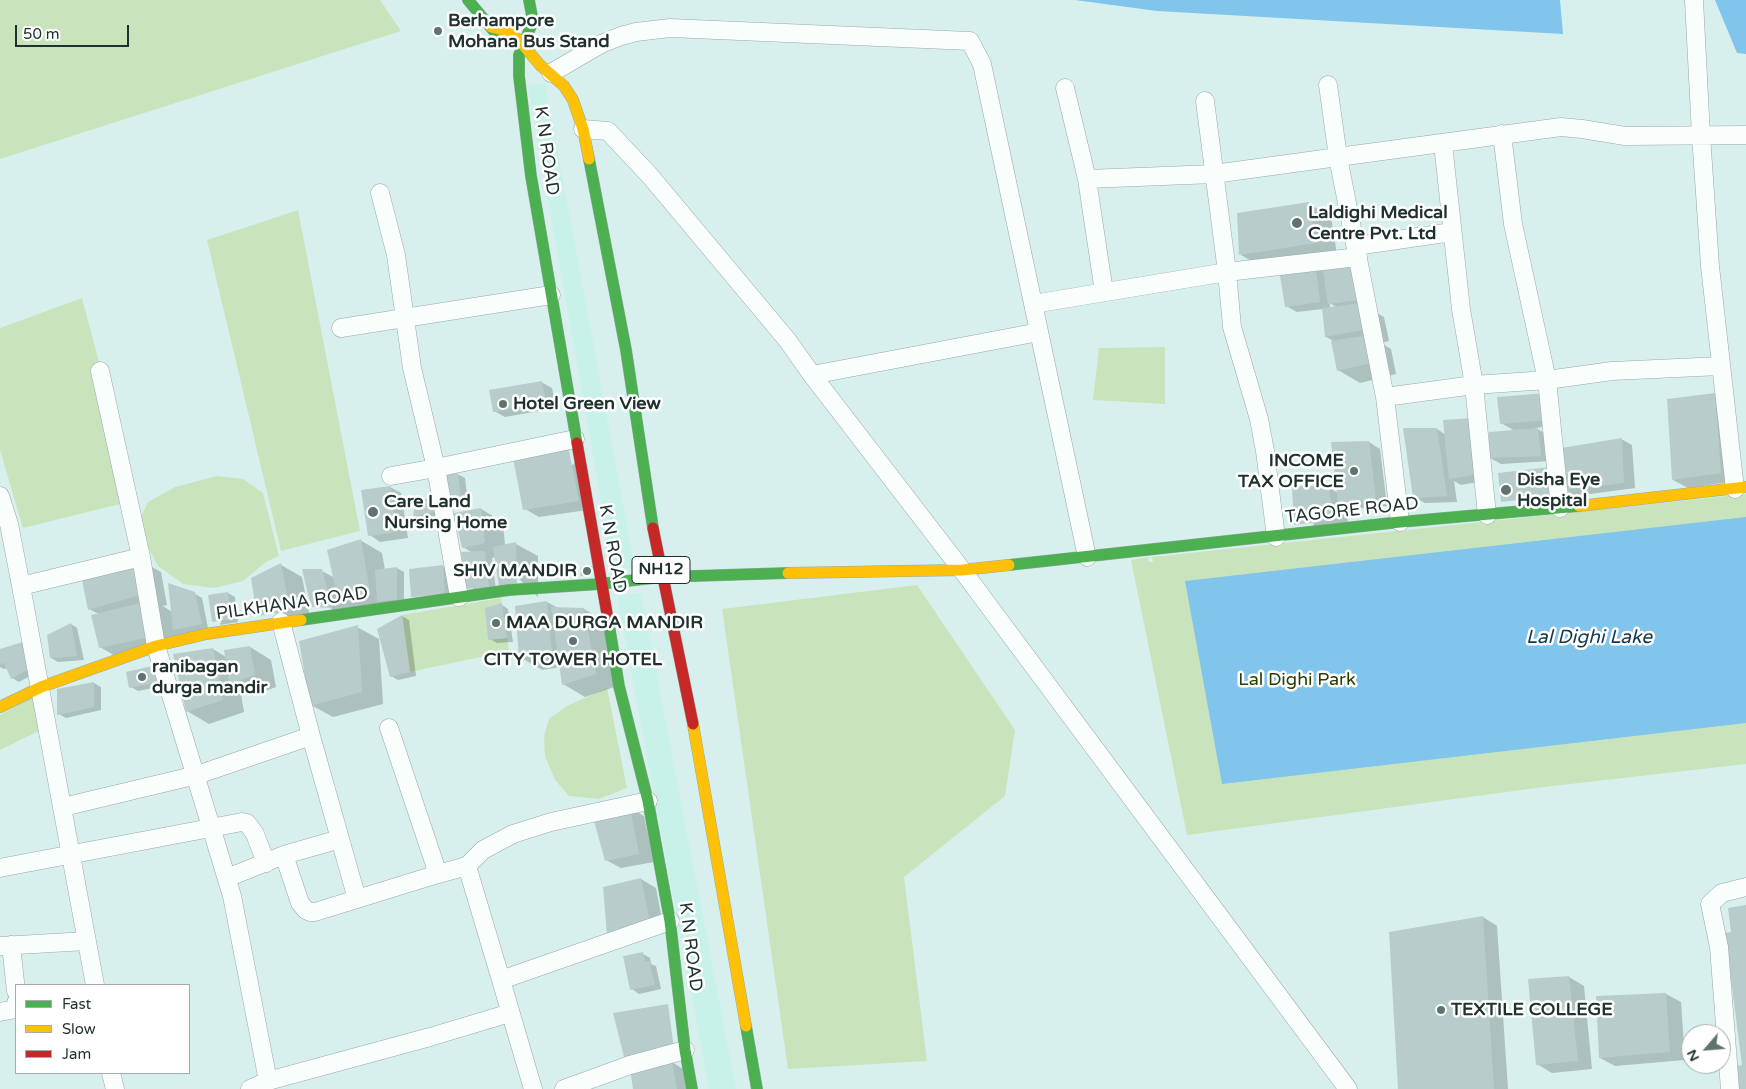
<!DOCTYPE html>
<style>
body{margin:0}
#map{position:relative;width:1746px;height:1089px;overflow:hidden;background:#d8f0ed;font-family:"Varela Round",sans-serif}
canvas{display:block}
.legend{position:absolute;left:15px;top:984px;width:175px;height:90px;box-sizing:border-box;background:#fff;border:1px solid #a5acab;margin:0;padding:6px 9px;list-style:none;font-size:15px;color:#1f302e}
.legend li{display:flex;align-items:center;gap:10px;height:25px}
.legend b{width:25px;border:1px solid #a5acab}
.north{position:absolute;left:1681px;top:1024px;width:50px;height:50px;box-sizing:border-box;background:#fff;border:1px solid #a5acab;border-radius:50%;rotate:243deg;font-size:14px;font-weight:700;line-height:20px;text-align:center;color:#1f302e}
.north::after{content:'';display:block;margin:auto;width:18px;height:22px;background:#607371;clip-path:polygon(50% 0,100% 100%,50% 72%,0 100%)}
.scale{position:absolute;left:15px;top:25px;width:114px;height:22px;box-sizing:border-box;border:2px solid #1f302e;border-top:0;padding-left:6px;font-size:15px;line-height:18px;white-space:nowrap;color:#1f302e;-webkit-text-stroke:4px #fff;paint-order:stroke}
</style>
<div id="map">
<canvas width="1746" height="1089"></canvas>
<ul class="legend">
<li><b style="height:6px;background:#4caf50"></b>Fast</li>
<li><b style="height:6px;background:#ffc107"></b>Slow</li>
<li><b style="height:6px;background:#c62828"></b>Jam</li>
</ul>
<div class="north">N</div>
<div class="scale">50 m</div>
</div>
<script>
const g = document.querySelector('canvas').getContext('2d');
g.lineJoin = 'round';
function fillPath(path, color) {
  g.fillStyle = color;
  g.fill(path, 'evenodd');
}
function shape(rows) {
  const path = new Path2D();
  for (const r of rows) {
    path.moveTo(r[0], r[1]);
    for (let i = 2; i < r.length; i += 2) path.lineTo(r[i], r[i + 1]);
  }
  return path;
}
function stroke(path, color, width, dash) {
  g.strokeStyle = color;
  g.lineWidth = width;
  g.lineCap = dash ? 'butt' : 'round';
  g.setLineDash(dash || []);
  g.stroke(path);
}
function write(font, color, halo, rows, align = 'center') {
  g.font = font + ' "Varela Round",sans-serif';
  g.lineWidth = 5;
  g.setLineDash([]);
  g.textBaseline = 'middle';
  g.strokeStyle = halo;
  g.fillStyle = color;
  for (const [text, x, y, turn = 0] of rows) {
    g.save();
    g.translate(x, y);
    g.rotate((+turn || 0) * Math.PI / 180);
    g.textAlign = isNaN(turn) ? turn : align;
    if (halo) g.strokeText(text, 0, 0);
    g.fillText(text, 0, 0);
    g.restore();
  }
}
fillPath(shape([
 [545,83,635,569,613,569,528,85],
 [641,593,736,1089,709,1089,617,596]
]), '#c8f1ea');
fillPath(shape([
 [0,0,380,0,401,31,0,159],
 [298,210,360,531,281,551,207,240],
 [82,298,136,500,23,528,0,450,0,328],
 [1165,347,1165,404,1093,400,1099,348],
 [217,476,243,479,263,493,279,556,266,562,243,581,214,588,183,584,158,566,145,541,139,521,148,502,175,487],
 [1746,494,1746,764,1544,787,1187,835,1131,560,1148,557,1149,562,1153,562,1152,557],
 [917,585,1015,730,1005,796,904,877,927,1061,788,1069,722,609],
 [501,598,509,651,410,672,402,615],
 [607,688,627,788,599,799,569,796,555,780,545,756,544,736,549,719,567,706],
 [38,694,47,727,0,750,0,715]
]), '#c9e4bd');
fillPath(shape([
 [1075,0,1560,0,1563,34,1157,11],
 [1715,0,1746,0,1746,54,1737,53],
 [1746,517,1746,723,1222,784,1185,581]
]), '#81c4ec');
fillPath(shape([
 [1309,204,1331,216,1337,255,1315,264,1326,270,1365,306,1384,317,1389,341,1381,343,1391,349,1396,374,1360,383,1338,370,1332,340,1326,337,1323,309,1297,312,1286,306,1280,264,1262,267,1241,255],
 [1330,303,1336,307,1330,308],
 [541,382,552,388,556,408,505,417,494,411],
 [1715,394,1730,402,1736,481,1688,488,1673,480],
 [1499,398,1559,425,1535,428,1549,435,1551,461,1501,464,1490,458,1515,431,1501,423],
 [1483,426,1484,481,1461,485,1454,481,1457,502,1425,503,1414,497,1437,429,1446,435],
 [1621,439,1632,445,1635,488,1575,496,1563,489,1550,469],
 [1369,442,1380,449,1387,506,1350,509,1345,506,1349,528,1310,533,1328,487,1338,493],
 [582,456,594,509,539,517,525,509],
 [457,474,465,478,468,503,455,505,448,500],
 [390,487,401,493,408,538,380,542,370,535],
 [416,502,445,515,421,520,414,516],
 [481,509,503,522,505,546,516,544,538,556,538,597,496,557,492,558,496,590,473,593,473,553,463,547],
 [360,540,382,553,385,570,397,568,404,572,404,603,334,619,322,571,335,578],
 [139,560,161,572,167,605,163,606,172,612,195,594,202,598,208,628,122,660,100,647,99,614,89,609],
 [281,565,302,577,311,623,281,628],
 [442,566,449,570,452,599,410,570],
 [228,593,235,597,238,622,220,625],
 [547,602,558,608,584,609,606,622,617,686,585,697,563,684,561,667,542,670,520,657],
 [502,605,508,609,513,642,497,643,490,639],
 [402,616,409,620,416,676,398,680,391,676],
 [71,624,77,628,84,660,58,662,51,658],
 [357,627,379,639,383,704,333,717,311,705],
 [250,647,271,660,276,687,252,696,240,688,244,712,209,724,187,711,213,649,226,657],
 [0,651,39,671,19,682,12,678,8,668,4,669,0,667],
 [156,666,164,686,138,691,131,687],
 [94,683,101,687,101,710,66,718,59,714,58,690],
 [629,808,644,816,654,862,621,868,606,860],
 [641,879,656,888,664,930,623,942],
 [1483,917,1497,926,1508,1089,1399,1089],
 [643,954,650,958,651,964,656,966,661,989,639,994,632,989],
 [1569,977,1584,986,1592,1069,1552,1073,1537,1064],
 [1666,994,1681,1002,1685,1060,1615,1066,1600,1058,1597,997],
 [672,1062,686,1071,690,1089,635,1089]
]), '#0003');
fillPath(shape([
 [1309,202,1316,243,1239,255,1237,213],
 [1315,262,1320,302,1285,307,1278,263],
 [1355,265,1360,300,1328,304,1323,270],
 [1362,303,1368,329,1325,337,1322,308],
 [1370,335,1375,362,1337,371,1331,341],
 [542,381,546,402,493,412,489,390],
 [1546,393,1549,420,1500,424,1497,397],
 [1715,393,1721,473,1672,480,1667,399],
 [1473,418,1473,475,1449,479,1443,420],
 [1403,428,1437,428,1447,496,1413,498],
 [1538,428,1541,456,1489,458,1489,432],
 [1622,438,1624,483,1563,490,1561,448],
 [1369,441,1376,500,1338,503,1331,442],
 [568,446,579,501,523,510,513,458],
 [1551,467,1554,496,1501,502,1498,473],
 [458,473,461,499,447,501,444,475],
 [390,486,397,532,368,536,361,490],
 [1292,486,1328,486,1335,520,1294,525],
 [436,497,439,511,413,517,415,501],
 [481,508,485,543,462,548,454,513],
 [361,539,370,593,339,604,327,550],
 [516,542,517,584,499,587,493,547],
 [485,551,489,587,465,589,461,552],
 [139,558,146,593,88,610,81,575],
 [281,563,290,611,257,616,251,578],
 [443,565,445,595,411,597,409,569],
 [593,566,592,575,580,576,582,567],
 [397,567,397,600,377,601,375,570],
 [302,569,322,569,332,608,311,607],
 [168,583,195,592,202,624,173,630],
 [228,592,231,619,212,622,208,595],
 [153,600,163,634,99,648,91,615],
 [547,601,552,653,519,658,515,606],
 [502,603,507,638,488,640,485,608],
 [551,607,584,608,596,674,562,685],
 [402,615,410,672,390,677,377,629],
 [71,623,77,656,50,658,47,635],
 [358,625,362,692,310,706,299,641],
 [26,641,32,667,11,679,4,663,0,664,0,649],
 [250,646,255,675,229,684,224,650],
 [213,648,223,700,186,712,173,654],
 [156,665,157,682,129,688,126,672],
 [94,682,94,707,57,715,57,689],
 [630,807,639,854,605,861,593,817],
 [641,878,650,922,607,935,603,887],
 [1746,905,1746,1089,1738,1089,1735,1066,1742,1065,1725,933,1731,932,1728,908],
 [1483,916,1494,1089,1398,1089,1389,932],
 [643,952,645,962,649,961,655,985,630,990,623,956],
 [1569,976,1578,1061,1536,1065,1528,979],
 [1666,993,1670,1052,1599,1058,1596,996],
 [668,1004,674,1049,624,1057,613,1013],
 [672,1061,677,1089,633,1089,630,1069]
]), '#b9cccc');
const street = shape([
 [1694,0,1701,135,1710,266,1735,489],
 [551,73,601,44,621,36,636,32,670,28,970,41,982,64,1087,557],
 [1065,88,1087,179,1104,292],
 [1205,101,1227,272,1232,327,1259,419,1265,451,1276,537],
 [583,129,608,131,651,177,788,341,812,375,962,570,1348,1089],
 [1502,134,1513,224,1547,380,1612,371,1721,366],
 [1443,144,1461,309,1474,385,1487,515],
 [1087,179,1214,174,1338,157,1328,85],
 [380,193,396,255,412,368,436,468,575,439],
 [1356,246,1452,232],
 [1033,304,1227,272,1358,257],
 [341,328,551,295],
 [100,371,141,557,156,646,232,896,268,1081,250,1089],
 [812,375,1039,332],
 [1385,397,1474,385,1547,380,1560,508],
 [391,476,436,468,459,597],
 [0,496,9,524,21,586,95,985],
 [1400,522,1385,397,1338,157,1561,127,1582,129,1625,136,1746,135],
 [21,586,141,557],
 [281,622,311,736,357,899],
 [63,807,197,775,311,736],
 [284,855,300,903,306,910,310,912,315,912,438,874,389,728],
 [467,866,483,850,513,834,551,822,648,801],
 [0,868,242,822,247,823,255,834,266,863],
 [438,874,467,866,501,980,670,921],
 [227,878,284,855,340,839],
 [11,945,16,991],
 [0,946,87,941],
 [501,980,533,1089],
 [0,1012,11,1010,15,1008,16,1003],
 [111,1073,115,1089],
 [268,1081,430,1037,510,1013],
 [564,1089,630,1065,685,1050],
 [1730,1089,1719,947,1710,904,1722,893,1746,887]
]);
const fast = shape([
 [468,0,502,41],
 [529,0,532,16,531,26,519,55,519,76,531,176,577,443],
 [589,159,626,350,653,528],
 [1009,565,1400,522,1579,506],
 [301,620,509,590,600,584,662,577,788,573],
 [609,625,619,686,648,801,670,921,685,1050,692,1089],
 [746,1026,757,1089]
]);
const slow = shape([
 [491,27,507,31,519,40,540,65,564,86,573,100,583,129,589,159],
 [1579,506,1746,487],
 [788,573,962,570,1009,565],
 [0,707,41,687,156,646,206,634,301,620],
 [693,724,746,1026]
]);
const jam = shape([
 [577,443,609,625],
 [653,528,693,724]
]);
stroke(street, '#96a9a7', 19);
stroke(fast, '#96a9a7', 12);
stroke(slow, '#96a9a7', 12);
stroke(jam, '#96a9a7', 12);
stroke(street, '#f9fdfc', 18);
stroke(fast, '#4caf50', 11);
stroke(slow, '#ffc107', 11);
stroke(jam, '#c62828', 11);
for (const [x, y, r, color] of [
 [438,31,5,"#607371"],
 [1297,223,6,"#607371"],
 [503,404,5,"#607371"],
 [1354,471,5,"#607371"],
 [1506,490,6,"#607371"],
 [373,512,6,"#607371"],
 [587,571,5,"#607371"],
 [496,623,5,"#607371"],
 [573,641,5,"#607371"],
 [142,677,5,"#607371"],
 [1441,1010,5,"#607371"]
]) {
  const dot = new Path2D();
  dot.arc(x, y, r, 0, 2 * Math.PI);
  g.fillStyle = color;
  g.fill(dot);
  stroke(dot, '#fff', 2);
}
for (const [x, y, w] of [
 [661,570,58]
]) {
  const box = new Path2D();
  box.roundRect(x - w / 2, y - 13.5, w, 27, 4);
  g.fillStyle = '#fff';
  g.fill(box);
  stroke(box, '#1f302e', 1);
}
write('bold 16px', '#1f302e', null, [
 ["NH12",661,570]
]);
write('bold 18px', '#1f302e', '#fff', [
 ["Berhampore",448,21],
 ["Mohana Bus Stand",448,42],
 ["Laldighi Medical",1308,213],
 ["Centre Pvt. Ltd",1308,234],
 ["Hotel Green View",513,404],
 ["INCOME",1344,461,"right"],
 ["TAX OFFICE",1344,482,"right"],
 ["Disha Eye",1517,480],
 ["Hospital",1517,501],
 ["Care Land",384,502],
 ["Nursing Home",384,523],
 ["SHIV MANDIR",577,571,"right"],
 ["MAA DURGA MANDIR",506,623],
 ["CITY TOWER HOTEL",573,660,"center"],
 ["ranibagan",152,667],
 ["durga mandir",152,688],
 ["TEXTILE COLLEGE",1451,1010]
], 'left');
write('18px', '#1f302e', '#fff', [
 ["K N ROAD",546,151,82],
 ["TAGORE ROAD",1352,511,-6],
 ["K N ROAD",612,549,80],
 ["PILKHANA ROAD",292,604,-8],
 ["K N ROAD",690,947,83]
]);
write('18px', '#293e00', '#fff', [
 ["Lal Dighi Park",1297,680]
]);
write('italic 19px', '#13374f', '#fff', [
 ["Lal Dighi Lake",1589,638]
]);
</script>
